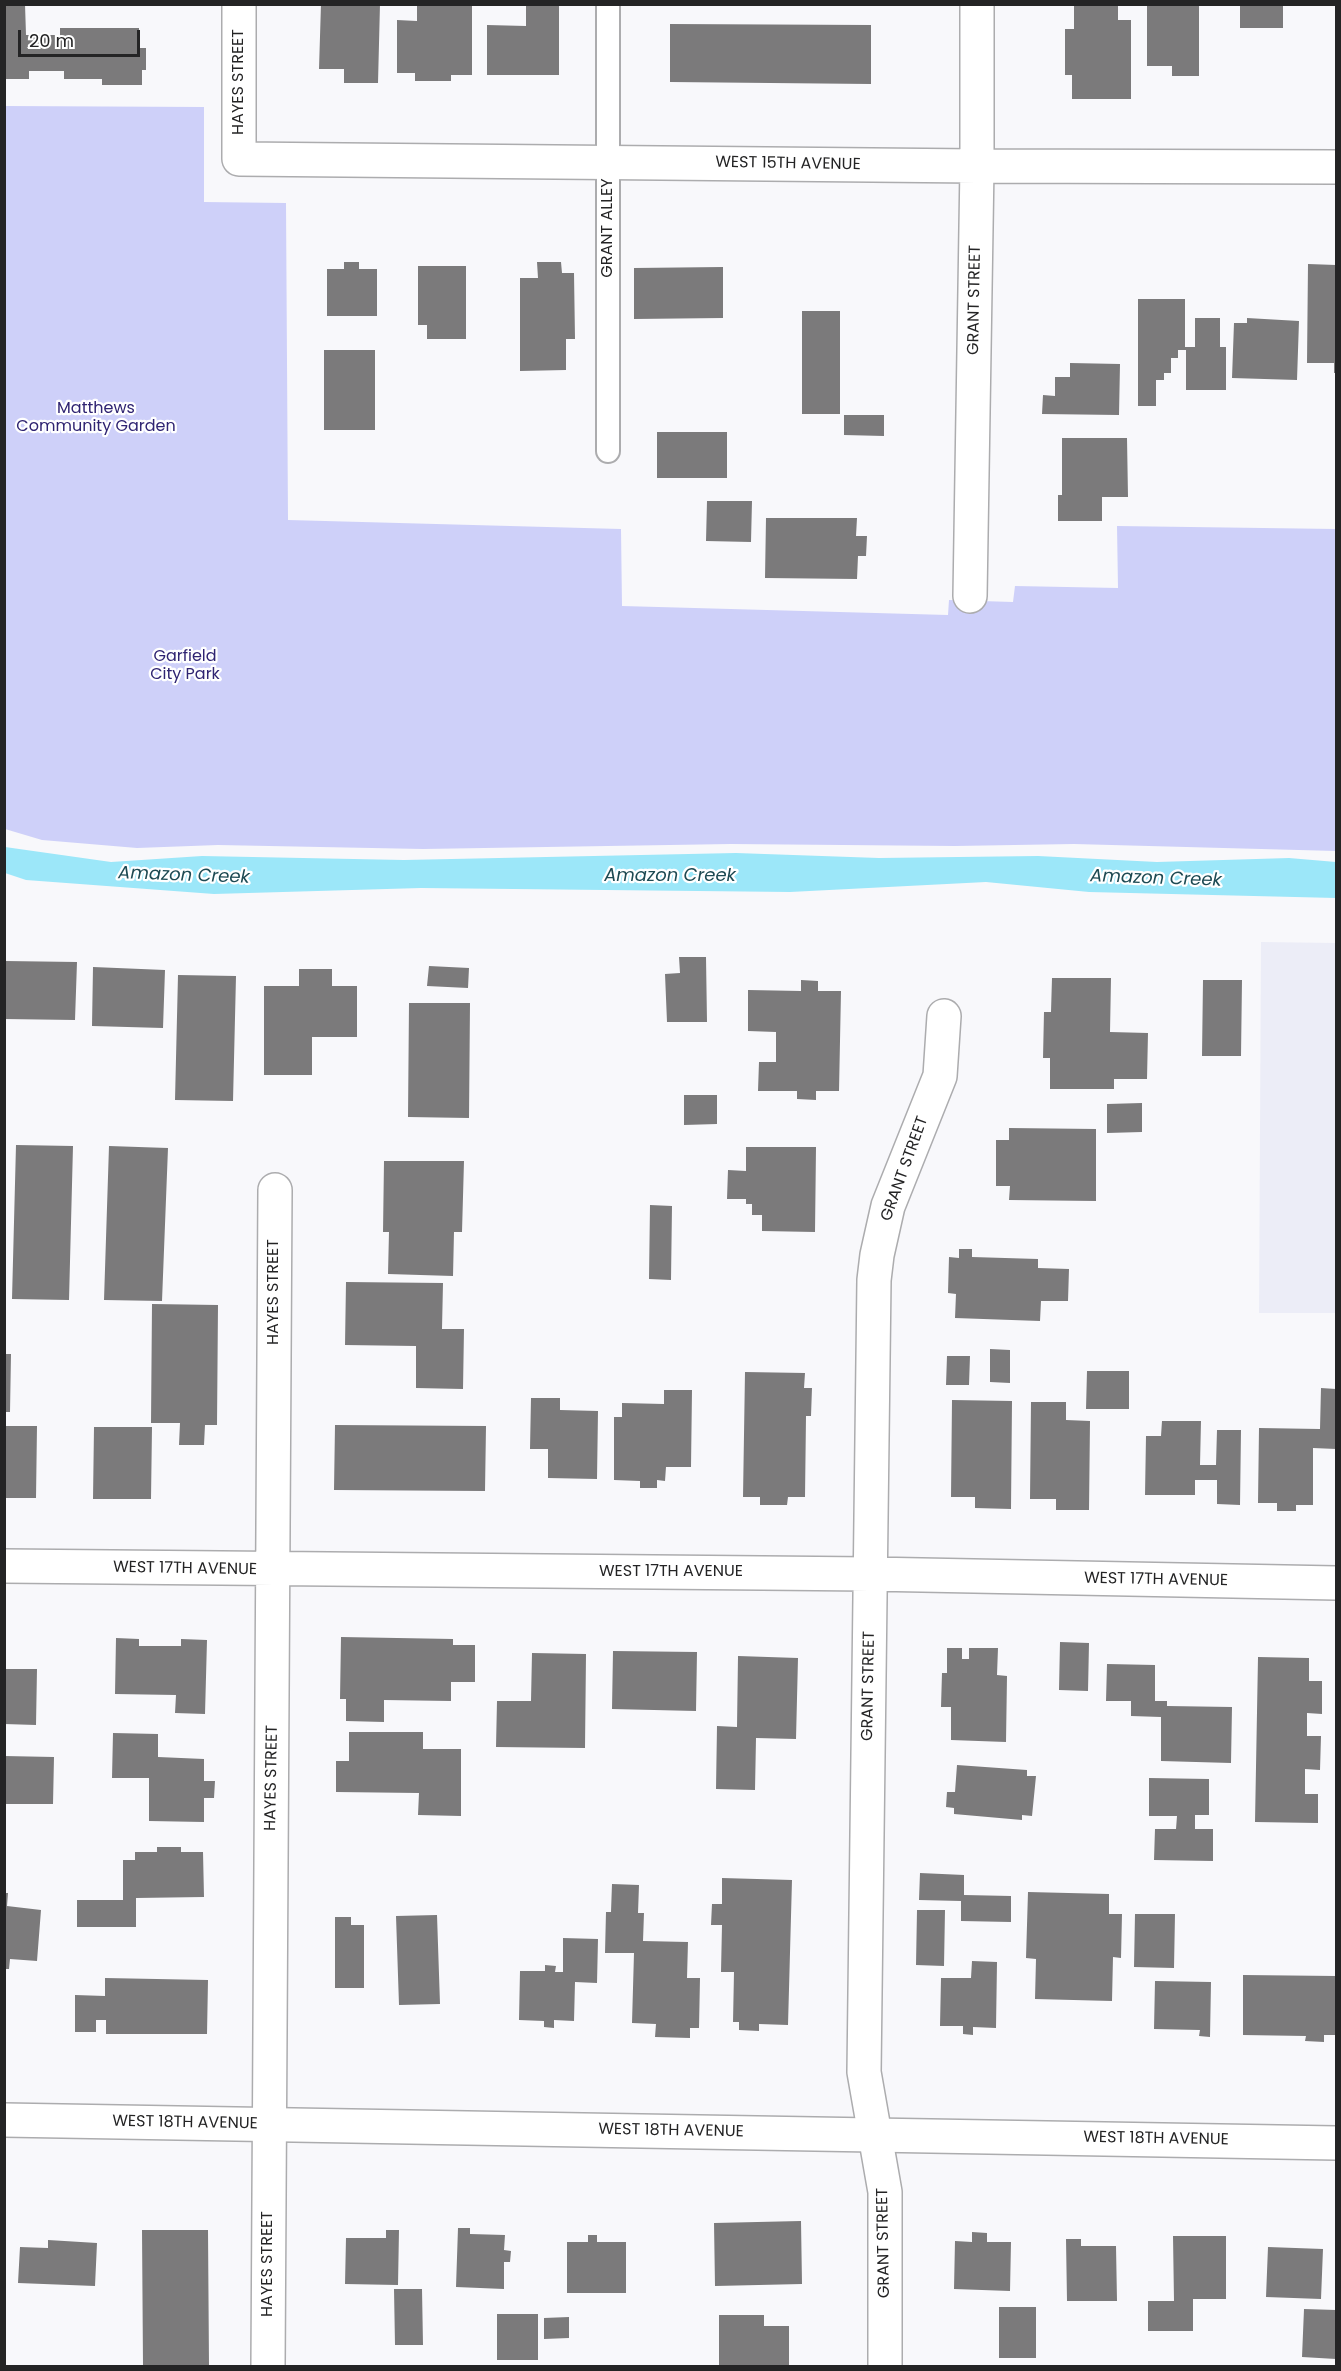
<!DOCTYPE html>
<style>
body{margin:0}
#map{position:relative;width:1341px;height:2371px;overflow:hidden;background:#f8f8fb;font-family:Poppins,sans-serif}
canvas{display:block}
.frame{position:absolute;inset:0;border:6px solid #242425;pointer-events:none}
.scale{position:absolute;left:18px;top:30px;width:122px;height:27px;box-sizing:border-box;border:3px solid #242425;border-top:0;padding-left:8px;font-size:18px;line-height:21px;white-space:nowrap;color:#242425;-webkit-text-stroke:4px #fff;paint-order:stroke}
</style>
<div id="map">
<canvas width="1341" height="2371"></canvas>
<div class="frame"></div>
<div class="scale">20 m</div>
</div>
<script>
const g = document.querySelector('canvas').getContext('2d');
g.lineJoin = 'round';
function fillPath(path, color) {
  g.fillStyle = color;
  g.fill(path, 'evenodd');
}
function shape(rows) {
  const path = new Path2D();
  for (const r of rows) {
    path.moveTo(r[0], r[1]);
    for (let i = 2; i < r.length; i += 2) path.lineTo(r[i], r[i + 1]);
  }
  return path;
}
function stroke(path, color, width, dash) {
  g.strokeStyle = color;
  g.lineWidth = width;
  g.lineCap = dash ? 'butt' : 'round';
  g.setLineDash(dash || []);
  g.stroke(path);
}
function write(font, color, halo, rows, align = 'center') {
  g.font = font + ' Poppins,sans-serif';
  g.lineWidth = 4.5;
  g.setLineDash([]);
  g.textBaseline = 'middle';
  g.strokeStyle = halo;
  g.fillStyle = color;
  for (const [text, x, y, turn = 0] of rows) {
    g.save();
    g.translate(x, y);
    g.rotate((+turn || 0) * Math.PI / 180);
    g.textAlign = isNaN(turn) ? turn : align;
    if (halo) g.strokeText(text, 0, 0);
    g.fillText(text, 0, 0);
    g.restore();
  }
}
fillPath(shape([
 [1261,942,1336,943,1336,1313,1259,1313]
]), '#ecedf7');
fillPath(shape([
 [5,106,204,107,204,202,286,203,288,520,621,529,622,606,948,615,949,600,1013,602,1015,586,1118,588,1117,526,1336,529,1336,851,1074,844,955,846,731,844,423,849,218,845,137,848,42,840,5,829]
]), '#ced0f9');
fillPath(shape([
 [5,847,111,862,202,856,404,860,736,853,879,858,1038,856,1157,862,1289,858,1336,862,1336,898,1089,892,986,882,790,892,421,888,214,894,26,880,5,873]
]), '#9ce7f9');
fillPath(shape([
 [4,4,25,4,26,35,60,35,60,28,139,28,139,48,146,48,146,70,142,70,142,85,102,85,102,79,64,79,64,71,29,71,29,79,4,79],
 [321,4,380,4,378,83,344,83,344,69,319,69],
 [417,4,472,4,472,75,451,75,451,81,415,81,415,73,397,73,397,20,417,21],
 [526,4,559,4,559,75,487,75,487,25,526,26],
 [1074,4,1118,4,1118,20,1131,20,1131,99,1072,99,1072,75,1065,75,1065,29,1074,29],
 [1147,4,1199,4,1199,76,1172,76,1172,66,1147,66],
 [1240,4,1283,4,1283,28,1240,28],
 [670,24,871,25,871,84,670,82],
 [344,262,359,262,359,269,377,269,377,316,327,316,327,269,344,269],
 [537,262,561,262,562,273,574,273,575,339,566,339,566,370,520,371,520,278,538,278],
 [1308,264,1336,265,1336,373,1334,373,1334,363,1307,363],
 [418,266,466,266,466,339,427,339,427,325,418,325],
 [723,267,723,318,634,319,634,268],
 [1138,299,1185,299,1185,347,1195,347,1195,318,1220,318,1220,347,1226,347,1226,390,1186,390,1186,350,1178,350,1178,358,1171,358,1171,373,1164,373,1164,380,1156,380,1156,406,1138,406],
 [802,311,840,311,840,414,802,414],
 [1247,318,1299,321,1297,380,1232,378,1234,323,1247,323],
 [324,350,375,350,375,430,324,430],
 [1070,363,1120,364,1119,415,1042,414,1043,395,1055,396,1055,377,1070,377],
 [844,415,884,415,884,436,844,435],
 [657,432,727,432,727,478,657,478],
 [1062,438,1127,438,1128,497,1102,497,1102,521,1058,521,1058,495,1062,495],
 [707,501,752,501,751,542,706,541],
 [766,518,857,518,856,536,867,536,866,556,858,556,857,579,765,578],
 [679,957,706,957,707,1022,667,1022,665,974,680,973],
 [5,961,77,962,75,1020,4,1019],
 [429,966,469,968,468,988,427,986],
 [93,967,165,970,163,1028,92,1026],
 [299,969,332,969,332,986,357,986,357,1037,312,1037,312,1075,264,1075,264,986,299,986],
 [178,975,236,976,233,1101,175,1100],
 [1052,978,1111,978,1110,1032,1148,1033,1147,1079,1114,1079,1114,1089,1050,1089,1050,1058,1043,1058,1044,1012,1051,1012],
 [801,980,818,981,818,991,841,991,839,1091,816,1091,816,1100,797,1099,797,1091,758,1091,759,1062,776,1062,776,1032,748,1031,748,990,801,991],
 [1203,980,1242,980,1241,1056,1202,1056],
 [409,1003,470,1003,469,1118,408,1117],
 [684,1095,717,1095,717,1124,684,1125],
 [1142,1103,1142,1132,1107,1133,1107,1104],
 [1009,1128,1096,1129,1096,1201,1009,1200,1010,1186,996,1186,996,1140,1009,1140],
 [16,1145,73,1146,69,1300,12,1299],
 [109,1146,168,1148,162,1301,104,1300],
 [746,1147,816,1147,815,1232,762,1231,762,1215,752,1215,752,1204,746,1204,746,1199,727,1199,728,1170,746,1171],
 [384,1161,464,1161,462,1232,454,1232,453,1276,388,1274,389,1232,383,1232],
 [650,1205,672,1206,671,1280,649,1279],
 [959,1249,972,1249,972,1257,1038,1259,1038,1268,1069,1269,1068,1301,1041,1301,1040,1321,955,1318,956,1294,948,1293,949,1257,959,1258],
 [346,1282,443,1283,442,1329,464,1329,463,1389,416,1388,416,1346,345,1345],
 [152,1304,218,1305,217,1425,205,1425,204,1445,179,1445,180,1423,151,1423],
 [990,1349,1010,1350,1010,1383,990,1382],
 [4,1354,11,1354,10,1412,4,1412],
 [947,1356,970,1356,969,1385,946,1385],
 [1087,1371,1129,1371,1129,1409,1086,1409],
 [745,1372,805,1373,804,1388,812,1388,811,1416,806,1416,805,1497,788,1497,787,1505,760,1505,760,1497,743,1497],
 [1321,1388,1336,1389,1336,1449,1313,1448,1313,1505,1296,1505,1296,1511,1277,1511,1277,1503,1258,1503,1259,1428,1320,1429],
 [664,1390,692,1390,691,1467,666,1467,665,1481,657,1480,657,1488,640,1488,640,1481,614,1480,614,1417,622,1417,622,1403,664,1404],
 [531,1398,560,1398,560,1410,598,1411,597,1479,548,1478,548,1449,530,1449],
 [952,1400,1012,1401,1011,1509,975,1508,975,1497,951,1497],
 [1031,1402,1066,1402,1066,1420,1090,1421,1089,1510,1056,1510,1056,1499,1030,1499],
 [1162,1421,1201,1421,1200,1465,1216,1465,1217,1430,1241,1430,1240,1505,1217,1504,1217,1480,1195,1480,1195,1495,1145,1495,1146,1436,1161,1436],
 [335,1425,486,1426,485,1491,334,1490],
 [4,1426,37,1426,36,1498,4,1498],
 [94,1427,152,1427,151,1499,93,1499],
 [341,1637,453,1639,453,1645,475,1645,475,1682,451,1682,451,1701,384,1700,384,1722,346,1721,346,1699,340,1699],
 [116,1638,139,1639,139,1646,181,1646,181,1639,207,1640,205,1714,175,1713,176,1695,115,1694],
 [1060,1642,1089,1643,1088,1691,1059,1690],
 [947,1648,962,1648,962,1659,969,1659,969,1648,998,1648,997,1675,1007,1676,1006,1742,951,1740,951,1707,941,1707,942,1673,947,1673],
 [613,1651,697,1652,696,1711,612,1709],
 [532,1653,586,1654,585,1748,496,1747,497,1701,531,1701],
 [738,1656,798,1658,796,1739,756,1738,755,1790,716,1789,717,1726,737,1727],
 [1258,1657,1309,1658,1309,1681,1322,1681,1322,1714,1307,1713,1307,1736,1321,1736,1320,1770,1305,1769,1305,1794,1318,1794,1318,1823,1255,1822],
 [1107,1664,1155,1665,1155,1701,1167,1701,1167,1706,1232,1707,1231,1763,1161,1761,1161,1717,1131,1716,1131,1701,1106,1701],
 [4,1669,37,1669,36,1725,4,1724],
 [349,1732,423,1732,423,1749,461,1749,461,1816,418,1815,419,1793,336,1792,336,1761,349,1761],
 [113,1733,158,1734,158,1757,204,1759,204,1781,215,1781,214,1798,204,1798,204,1822,149,1821,149,1778,112,1778],
 [4,1756,54,1757,53,1804,4,1804],
 [957,1765,1027,1770,1027,1776,1036,1776,1032,1816,1022,1815,1022,1820,954,1814,954,1808,946,1807,947,1792,955,1792],
 [1149,1778,1209,1779,1209,1815,1195,1815,1195,1829,1213,1829,1213,1861,1154,1860,1155,1829,1176,1829,1177,1816,1149,1816],
 [157,1847,181,1847,181,1852,203,1852,204,1897,136,1898,136,1927,77,1927,77,1900,123,1900,123,1860,135,1860,135,1852,157,1852],
 [920,1873,964,1875,964,1895,1011,1896,1011,1922,961,1921,961,1901,919,1900],
 [722,1878,792,1880,788,2025,759,2024,759,2031,739,2030,739,2022,733,2022,734,1972,721,1972,722,1925,711,1925,712,1904,722,1904],
 [612,1884,639,1885,638,1913,644,1913,643,1941,688,1942,687,1978,700,1978,699,2028,690,2028,690,2038,655,2037,656,2024,632,2023,634,1953,605,1953,606,1912,611,1912],
 [1028,1892,1109,1894,1109,1914,1122,1914,1121,1958,1113,1957,1112,2001,1035,1999,1036,1959,1026,1958],
 [4,1893,8,1893,7,1906,41,1910,37,1961,10,1959,9,1969,4,1969],
 [917,1910,945,1910,944,1966,916,1965],
 [1135,1914,1175,1914,1174,1968,1134,1967],
 [437,1915,440,2004,399,2005,396,1916],
 [335,1917,351,1917,351,1925,364,1925,364,1988,335,1988],
 [563,1938,598,1939,597,1983,575,1982,574,2021,554,2020,554,2028,544,2027,544,2021,519,2020,520,1971,545,1971,545,1965,556,1966,555,1972,563,1972],
 [972,1961,997,1962,996,2028,973,2027,973,2035,963,2034,963,2026,940,2026,941,1978,971,1978],
 [1243,1975,1336,1976,1336,2035,1324,2035,1324,2042,1305,2041,1306,2036,1243,2035],
 [105,1978,208,1980,207,2034,106,2034,106,2020,96,2020,96,2032,75,2032,75,1995,105,1996],
 [1155,1981,1211,1982,1210,2037,1199,2036,1200,2030,1154,2029],
 [801,2221,802,2284,715,2286,714,2223],
 [458,2228,470,2228,470,2234,505,2235,504,2250,511,2251,510,2262,504,2262,504,2289,456,2287],
 [142,2230,208,2230,209,2366,143,2366],
 [386,2230,399,2230,398,2285,345,2284,346,2238,386,2238],
 [972,2232,987,2233,987,2242,1011,2242,1010,2291,954,2289,955,2241,972,2242],
 [588,2235,597,2235,597,2242,626,2242,626,2293,567,2293,567,2242,588,2242],
 [1173,2236,1226,2236,1226,2299,1193,2299,1193,2331,1148,2331,1148,2301,1174,2301],
 [1066,2239,1081,2239,1081,2246,1116,2246,1117,2301,1067,2301],
 [48,2240,97,2243,95,2286,18,2283,20,2247,48,2248],
 [1268,2247,1323,2249,1321,2299,1266,2297],
 [394,2289,422,2289,423,2345,395,2345],
 [999,2307,1036,2307,1036,2358,999,2358],
 [1304,2309,1336,2310,1336,2359,1302,2357],
 [497,2314,538,2314,538,2360,497,2360],
 [719,2315,764,2315,764,2326,789,2326,789,2366,719,2366],
 [569,2317,569,2338,544,2339,544,2318]
]), '#7b7a7b');
const lane = shape([
 [608,4,608,451]
]);
const street = shape([
 [239,4,239,159,977,166,1336,167],
 [970,596,977,166,977,4],
 [4,1566,870,1574,1336,1583],
 [268,2366,275,1190],
 [885,2366,885,2192,864,2072,874,1280,877,1255,888,1206,940,1076,944,1016]
]);
const secondary = shape([
 [4,2120,1336,2143]
]);
stroke(lane, '#acacae', 26);
stroke(street, '#acacae', 36);
stroke(secondary, '#acacae', 36);
stroke(lane, '#fff', 22);
stroke(street, '#fff', 33);
stroke(secondary, '#fff', 33);
write('16px', '#242425', '#fff', [
 ["HAYES STREET",239,82,-90],
 ["WEST 15TH AVENUE",788,164,1],
 ["GRANT ALLEY",608,228,-90],
 ["GRANT STREET",975,300,-89],
 ["GRANT STREET",905,1169,-70],
 ["HAYES STREET",274,1292,-90],
 ["WEST 17TH AVENUE",185,1569,1],
 ["WEST 17TH AVENUE",671,1572],
 ["WEST 17TH AVENUE",1156,1580,1],
 ["GRANT STREET",869,1686,-89],
 ["HAYES STREET",272,1778,-89],
 ["WEST 18TH AVENUE",185,2123,1],
 ["WEST 18TH AVENUE",671,2131,1],
 ["WEST 18TH AVENUE",1156,2139,1],
 ["GRANT STREET",884,2243,-91],
 ["HAYES STREET",268,2264,-90]
]);
write('16px', '#2f2472', '#fff', [
 ["Matthews",96,409],
 ["Community Garden",96,427],
 ["Garfield",185,657],
 ["City Park",185,675]
]);
write('italic 18px', '#1d4a53', '#fff', [
 ["Amazon Creek",184,876,2],
 ["Amazon Creek",670,876],
 ["Amazon Creek",1156,879,2]
]);
</script>
